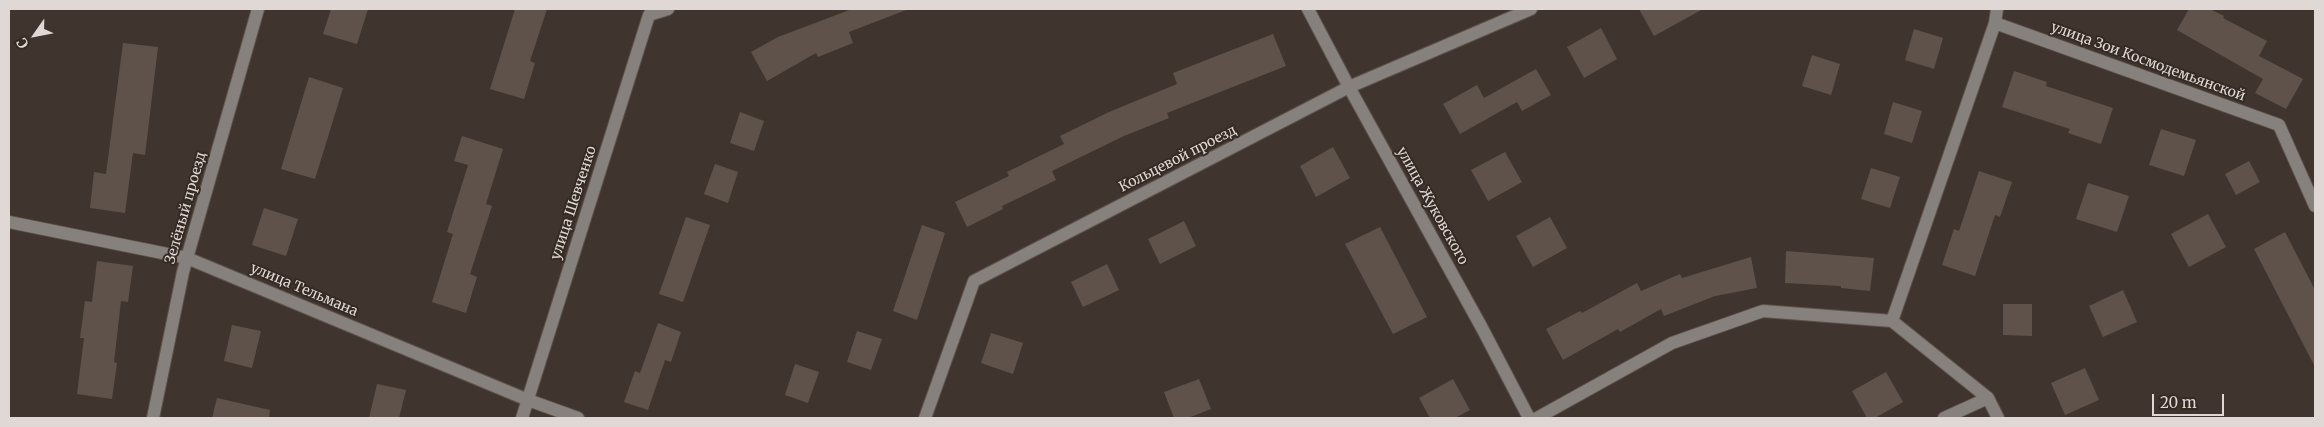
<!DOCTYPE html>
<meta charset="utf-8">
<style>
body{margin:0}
#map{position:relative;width:2324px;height:427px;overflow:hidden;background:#40352e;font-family:Merriweather,serif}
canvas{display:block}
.frame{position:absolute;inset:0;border:10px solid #dfd8d4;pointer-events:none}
.north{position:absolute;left:10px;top:10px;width:50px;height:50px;-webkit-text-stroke:4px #352b24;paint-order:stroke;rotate:237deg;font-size:14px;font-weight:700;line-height:20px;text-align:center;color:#dfd8d4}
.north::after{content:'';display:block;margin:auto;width:18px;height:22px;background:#dfd8d4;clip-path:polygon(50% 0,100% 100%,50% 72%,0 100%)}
.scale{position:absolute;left:2152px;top:394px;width:72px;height:22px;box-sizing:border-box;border:2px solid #dfd8d4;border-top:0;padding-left:6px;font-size:15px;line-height:18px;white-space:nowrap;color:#dfd8d4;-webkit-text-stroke:4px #352b24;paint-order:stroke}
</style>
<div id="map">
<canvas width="2324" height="427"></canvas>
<div class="frame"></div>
<div class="north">С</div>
<div class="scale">20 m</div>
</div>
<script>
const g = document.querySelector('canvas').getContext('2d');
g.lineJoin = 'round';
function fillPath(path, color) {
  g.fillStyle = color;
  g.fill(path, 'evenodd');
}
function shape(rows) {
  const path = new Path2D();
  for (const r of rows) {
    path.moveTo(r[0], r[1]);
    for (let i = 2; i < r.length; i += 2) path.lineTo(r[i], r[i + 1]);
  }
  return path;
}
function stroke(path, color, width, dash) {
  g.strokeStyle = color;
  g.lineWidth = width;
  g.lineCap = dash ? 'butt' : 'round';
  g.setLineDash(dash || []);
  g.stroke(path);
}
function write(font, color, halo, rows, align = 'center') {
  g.font = font + ' Merriweather,serif';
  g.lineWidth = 4;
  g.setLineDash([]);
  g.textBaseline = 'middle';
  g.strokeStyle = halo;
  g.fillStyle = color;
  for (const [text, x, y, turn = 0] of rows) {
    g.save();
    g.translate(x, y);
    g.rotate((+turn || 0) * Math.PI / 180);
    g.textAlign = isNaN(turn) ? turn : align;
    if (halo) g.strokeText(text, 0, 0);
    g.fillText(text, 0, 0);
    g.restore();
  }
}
fillPath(shape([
 [331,9,368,9,357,44,323,34],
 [515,9,547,9,530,61,535,63,524,99,490,89],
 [852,9,906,10,849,32,853,43,818,57,816,53,767,81,751,52,778,37],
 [1639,9,1703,9,1654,36],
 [2189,9,2210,9,2224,16,2223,18,2267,41,2259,56,2303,79,2286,109,2255,93,2263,79,2177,30],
 [1601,28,1617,59,1584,78,1567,47],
 [1914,29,1943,38,1934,69,1905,60],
 [1273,34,1286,66,1167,113,1169,118,1124,136,1052,171,1056,180,1002,206,1003,209,967,227,955,202,1009,176,1007,172,1064,144,1060,136,1109,112,1177,84,1173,73],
 [123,43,158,47,145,155,133,153,125,213,90,208,94,172,106,174],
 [1812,55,1840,64,1831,95,1802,86],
 [1536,69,1551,95,1522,111,1517,102,1460,134,1443,104,1477,85,1484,98],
 [2014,71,2047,82,2046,86,2113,108,2101,144,2068,133,2070,129,2002,107],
 [309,77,343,88,315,179,281,169],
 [1893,102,1922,111,1912,143,1884,134],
 [740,112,764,121,754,151,730,143],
 [2161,129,2196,140,2184,176,2149,165],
 [462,136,503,149,486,204,492,206,470,274,477,277,466,313,432,302,453,234,447,232,468,165,454,161],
 [1333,147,1350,178,1316,197,1300,166],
 [1505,152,1522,182,1488,201,1471,170],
 [2249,161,2260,182,2236,195,2225,174],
 [715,164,738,172,728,203,704,194],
 [1871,168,1900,177,1890,208,1861,199],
 [1979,171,2012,182,2000,217,1995,215,1975,276,1942,265,1954,229,1959,231],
 [2088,183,2129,196,2117,232,2076,219],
 [264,208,298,219,286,256,252,245],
 [2208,214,2226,247,2189,267,2171,234],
 [686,217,710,225,683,302,659,294],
 [1550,217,1567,248,1533,267,1516,236],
 [1184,221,1196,246,1160,264,1148,239],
 [922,225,945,233,917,320,893,311],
 [1380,227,1427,317,1393,334,1345,244],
 [2285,232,2315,290,2315,367,2254,249],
 [1786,251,1874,258,1870,291,1841,288,1841,286,1785,283],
 [1751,257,1757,288,1715,296,1664,316,1661,309,1620,332,1618,329,1563,360,1546,329,1580,311,1582,313,1637,283,1641,291,1680,274,1682,278],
 [97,261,133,266,128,302,121,301,114,362,117,363,112,399,77,394,84,338,80,338,85,301,92,302],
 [1107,264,1119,290,1083,307,1071,282],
 [2123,290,2137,322,2103,337,2089,306],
 [2003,304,2032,304,2032,336,2003,335],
 [658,323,681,332,671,362,665,360,648,410,624,402,635,371,640,373],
 [232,325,261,331,252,368,224,361],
 [857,331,882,339,871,370,847,362],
 [991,333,1023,343,1013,374,981,363],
 [795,364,819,372,808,403,785,395],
 [2085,368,2099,400,2065,415,2051,383],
 [1886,372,1903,402,1875,418,1867,418,1852,391],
 [1199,379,1211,409,1188,418,1174,418,1164,392],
 [1453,379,1470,410,1455,418,1430,418,1419,398],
 [377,384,406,390,399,418,369,418],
 [217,398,270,410,269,418,212,418]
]), '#5f524b');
const minor = shape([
 [1308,9,1349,87,1482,328,1529,418],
 [1995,23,2279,125,2315,206],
 [9,222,187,258,528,400,578,418],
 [1892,321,1995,23,1997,9],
 [153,418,183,272,258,9],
 [522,418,649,15,668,9],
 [925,418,974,281,1349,87,1531,9],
 [1537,418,1672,343,1763,311,1892,321,1988,398,1998,418],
 [1944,418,1988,398]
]);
stroke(minor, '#5d524c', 14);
stroke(minor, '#87817d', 12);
write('14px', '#dfd8d4', '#352b24', [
 ["улица Зои Космодемьянской",2148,62,20],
 ["Кольцевой проезд",1178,159,-27],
 ["улица Шевченко",574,203,-72],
 ["улица Жуковского",1432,206,61],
 ["Зелёный проезд",186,208,-74],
 ["улица Тельмана",304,290,23]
]);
</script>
